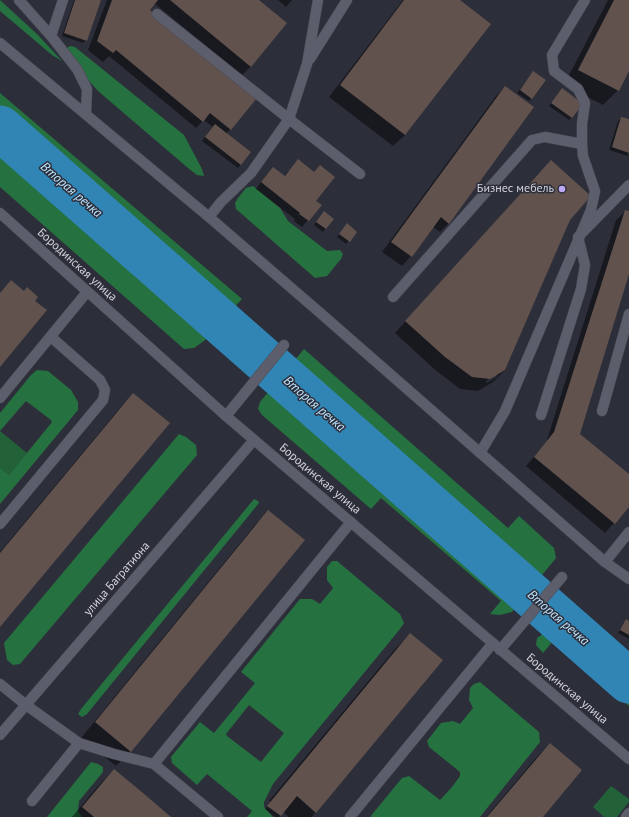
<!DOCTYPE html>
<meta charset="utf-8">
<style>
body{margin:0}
canvas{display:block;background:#2c2e3a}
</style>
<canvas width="629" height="817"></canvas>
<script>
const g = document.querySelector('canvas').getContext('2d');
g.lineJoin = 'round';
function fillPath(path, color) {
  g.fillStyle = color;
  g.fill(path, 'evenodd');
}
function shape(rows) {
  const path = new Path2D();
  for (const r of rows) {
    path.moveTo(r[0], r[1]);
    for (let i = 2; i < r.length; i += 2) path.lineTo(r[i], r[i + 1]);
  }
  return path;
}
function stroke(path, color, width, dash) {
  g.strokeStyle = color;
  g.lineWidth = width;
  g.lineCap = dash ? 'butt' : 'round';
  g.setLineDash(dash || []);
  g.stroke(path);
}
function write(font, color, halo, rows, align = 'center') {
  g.font = font + ' "PT Sans",sans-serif';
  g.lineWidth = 3;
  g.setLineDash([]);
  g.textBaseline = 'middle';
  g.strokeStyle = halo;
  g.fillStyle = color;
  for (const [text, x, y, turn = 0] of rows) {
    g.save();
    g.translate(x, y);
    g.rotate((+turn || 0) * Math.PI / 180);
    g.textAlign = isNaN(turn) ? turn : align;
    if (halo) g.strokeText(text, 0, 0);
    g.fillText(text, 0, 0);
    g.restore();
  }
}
fillPath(shape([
 [0,431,27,453,9,475,0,468],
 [611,786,629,799,629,802,617,817,604,817,593,807]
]), '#236138');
fillPath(shape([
 [0,0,38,35,62,61,52,55,0,11],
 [70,46,75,47,184,135,202,169,204,176,197,175,188,168,98,91,89,81,67,48],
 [0,93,242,299,204,341,194,348,184,349,0,187],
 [253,186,280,208,288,221,327,251,340,250,343,254,341,259,327,276,315,278,236,209,235,203,238,198,246,188],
 [304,349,508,528,519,516,554,548,556,558,512,612,500,615,490,614,501,601,381,498,371,509,262,415,258,409,260,402],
 [37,370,48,371,71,390,78,402,78,410,0,504,0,468,9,475,52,422,51,420,26,401,0,431,0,413,31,375],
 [179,434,186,437,196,445,197,455,20,664,13,665,7,660,4,643],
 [254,499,258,501,259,503,87,714,82,717,78,714,81,709],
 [332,561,337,561,400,614,404,623,400,629,273,784,264,802,264,807,273,817,247,817,252,811,207,774,197,785,172,763,171,757,200,722,214,733,255,683,241,672,300,599,312,599,320,604,333,588,327,580,327,567],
 [249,705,284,733,261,762,227,736,226,734],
 [566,618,629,663,629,706,553,641,543,653,536,645,537,638],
 [480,682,539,732,540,742,480,817,370,817,402,778,409,776,440,800,452,787,460,776,460,772,429,747,427,741,441,723,453,721,460,724,473,708,469,700,470,688,474,684],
 [91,762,98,764,103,767,103,772,79,801,78,811,82,817,47,817]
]), '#257140');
fillPath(shape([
 [74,0,100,0,86,40,83,43,62,36],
 [107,0,257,0,251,66,242,75,154,3,148,10,256,98,226,134,250,152,238,168,202,141,213,127,204,120,196,128,109,56,103,62,88,50],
 [278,0,292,0,286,7],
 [403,0,458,0,405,135,393,146,329,97],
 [608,0,629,0,629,68,618,90,603,105,564,85],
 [533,72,532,98,529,101,517,93],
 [505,87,449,223,440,232,433,227,411,256,402,266,382,252,496,96],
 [559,92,572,117,569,120,549,106],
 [621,118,629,120,628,156,609,150,618,121],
 [298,161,315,201,320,205,302,227,294,221,295,219,256,189,267,174,284,176],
 [539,173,569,220,505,370,493,382,478,391,460,389,434,369,395,333],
 [497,374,497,377,487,383,486,381],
 [626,211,629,212,629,271,579,434,629,475,629,506,605,533,526,466,546,443,616,220],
 [321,216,333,219,323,232,314,225],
 [344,228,356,232,346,244,337,237],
 [133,395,0,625,0,552,119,409],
 [268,512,130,751,116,766,81,738,254,526],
 [626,620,629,622,629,639,618,633],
 [410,634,316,812,311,817,289,817,283,812,279,817,275,817,265,809,271,802,269,801,395,649],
 [550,744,542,817,486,817,535,759],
 [114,770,169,817,72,817,99,785]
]), '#0007');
stroke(shape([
 [0,128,629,681]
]), '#3185b4', 45);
fillPath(shape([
 [75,0,101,0,87,41,64,33],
 [112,0,158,0,150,10,257,98,231,130,210,113,203,122,116,50,113,53,97,41],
 [170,0,259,0,287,23,251,67],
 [404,0,460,0,491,24,405,135,340,85],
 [614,0,629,0,629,71,619,91,578,70],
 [533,71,546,80,532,99,520,90],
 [505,86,534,107,449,224,441,217,412,257,391,242],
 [562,88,583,104,572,118,551,103],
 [621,117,629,119,629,153,612,147],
 [215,124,251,152,241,165,205,137],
 [298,159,314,172,320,165,335,177,316,201,322,205,309,221,299,214,300,213,261,182,273,167,285,176],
 [551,160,591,196,570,220,505,370,490,379,472,377,445,357,405,321],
 [625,210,629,211,629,274,580,434,629,474,629,507,615,524,534,457,554,432],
 [324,211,334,219,326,229,316,222],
 [347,223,357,232,350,242,339,234],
 [11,280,24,291,27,287,38,297,35,301,47,310,0,367,0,293],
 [133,393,170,423,0,627,0,553],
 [268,510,305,540,131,752,95,722],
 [626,619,629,621,629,635,620,630],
 [410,633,443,660,316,813,297,796,281,816,267,806],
 [550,743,582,770,543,817,487,817],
 [114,769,143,793,171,817,94,817,82,807]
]), '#61524d');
const lane = shape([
 [19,0,51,36,77,69,87,89,86,113],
 [157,14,289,119,360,174],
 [51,36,63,0],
 [310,59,347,0],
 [209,217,221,202,251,173,289,119,307,64,318,0],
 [393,297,532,140,545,137,582,144],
 [0,398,87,292],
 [602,411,629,314],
 [541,415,581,289,585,265,578,237,629,185],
 [480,453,505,411,591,210,595,191,583,156,582,144,582,124,585,103,578,89,554,71,552,55,585,0],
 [0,524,103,400,105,390,100,380,51,337],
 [605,562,629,532],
 [0,684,26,705,79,743],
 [154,764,351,522],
 [32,801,79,743,114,754,154,764,218,817],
 [350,817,493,643],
 [626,817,629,813]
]);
const street = shape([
 [226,416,284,345],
 [500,650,562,577],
 [0,735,254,440]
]);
const secondary = shape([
 [0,43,209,217,318,311,605,562,629,579],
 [0,213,226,416,629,759]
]);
stroke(lane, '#494b55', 11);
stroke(street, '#494b55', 11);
stroke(secondary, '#494b55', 11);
stroke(lane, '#5c5e6c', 10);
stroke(street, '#5c5e6c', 10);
stroke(secondary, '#5c5e6c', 10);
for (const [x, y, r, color] of [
 [562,189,4,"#bfa8f4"]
]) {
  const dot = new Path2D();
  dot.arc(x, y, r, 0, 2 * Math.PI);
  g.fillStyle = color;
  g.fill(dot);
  stroke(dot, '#2c2e3a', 1.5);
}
write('12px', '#d1d2da', '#2c2e3a', [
 ["Бизнес мебель",554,189]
], 'right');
write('12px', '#d1d2da', '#2c2e3a', [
 ["Бородинская улица",77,265,42],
 ["Бородинская улица",320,479,40],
 ["улица Багратиона",117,579,-49],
 ["Бородинская улица",567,689,40]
]);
write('italic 13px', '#bce4fe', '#2c2e3a', [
 ["Вторая речка",71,190,41],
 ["Вторая речка",314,404,41],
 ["Вторая речка",558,618,41]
]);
</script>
